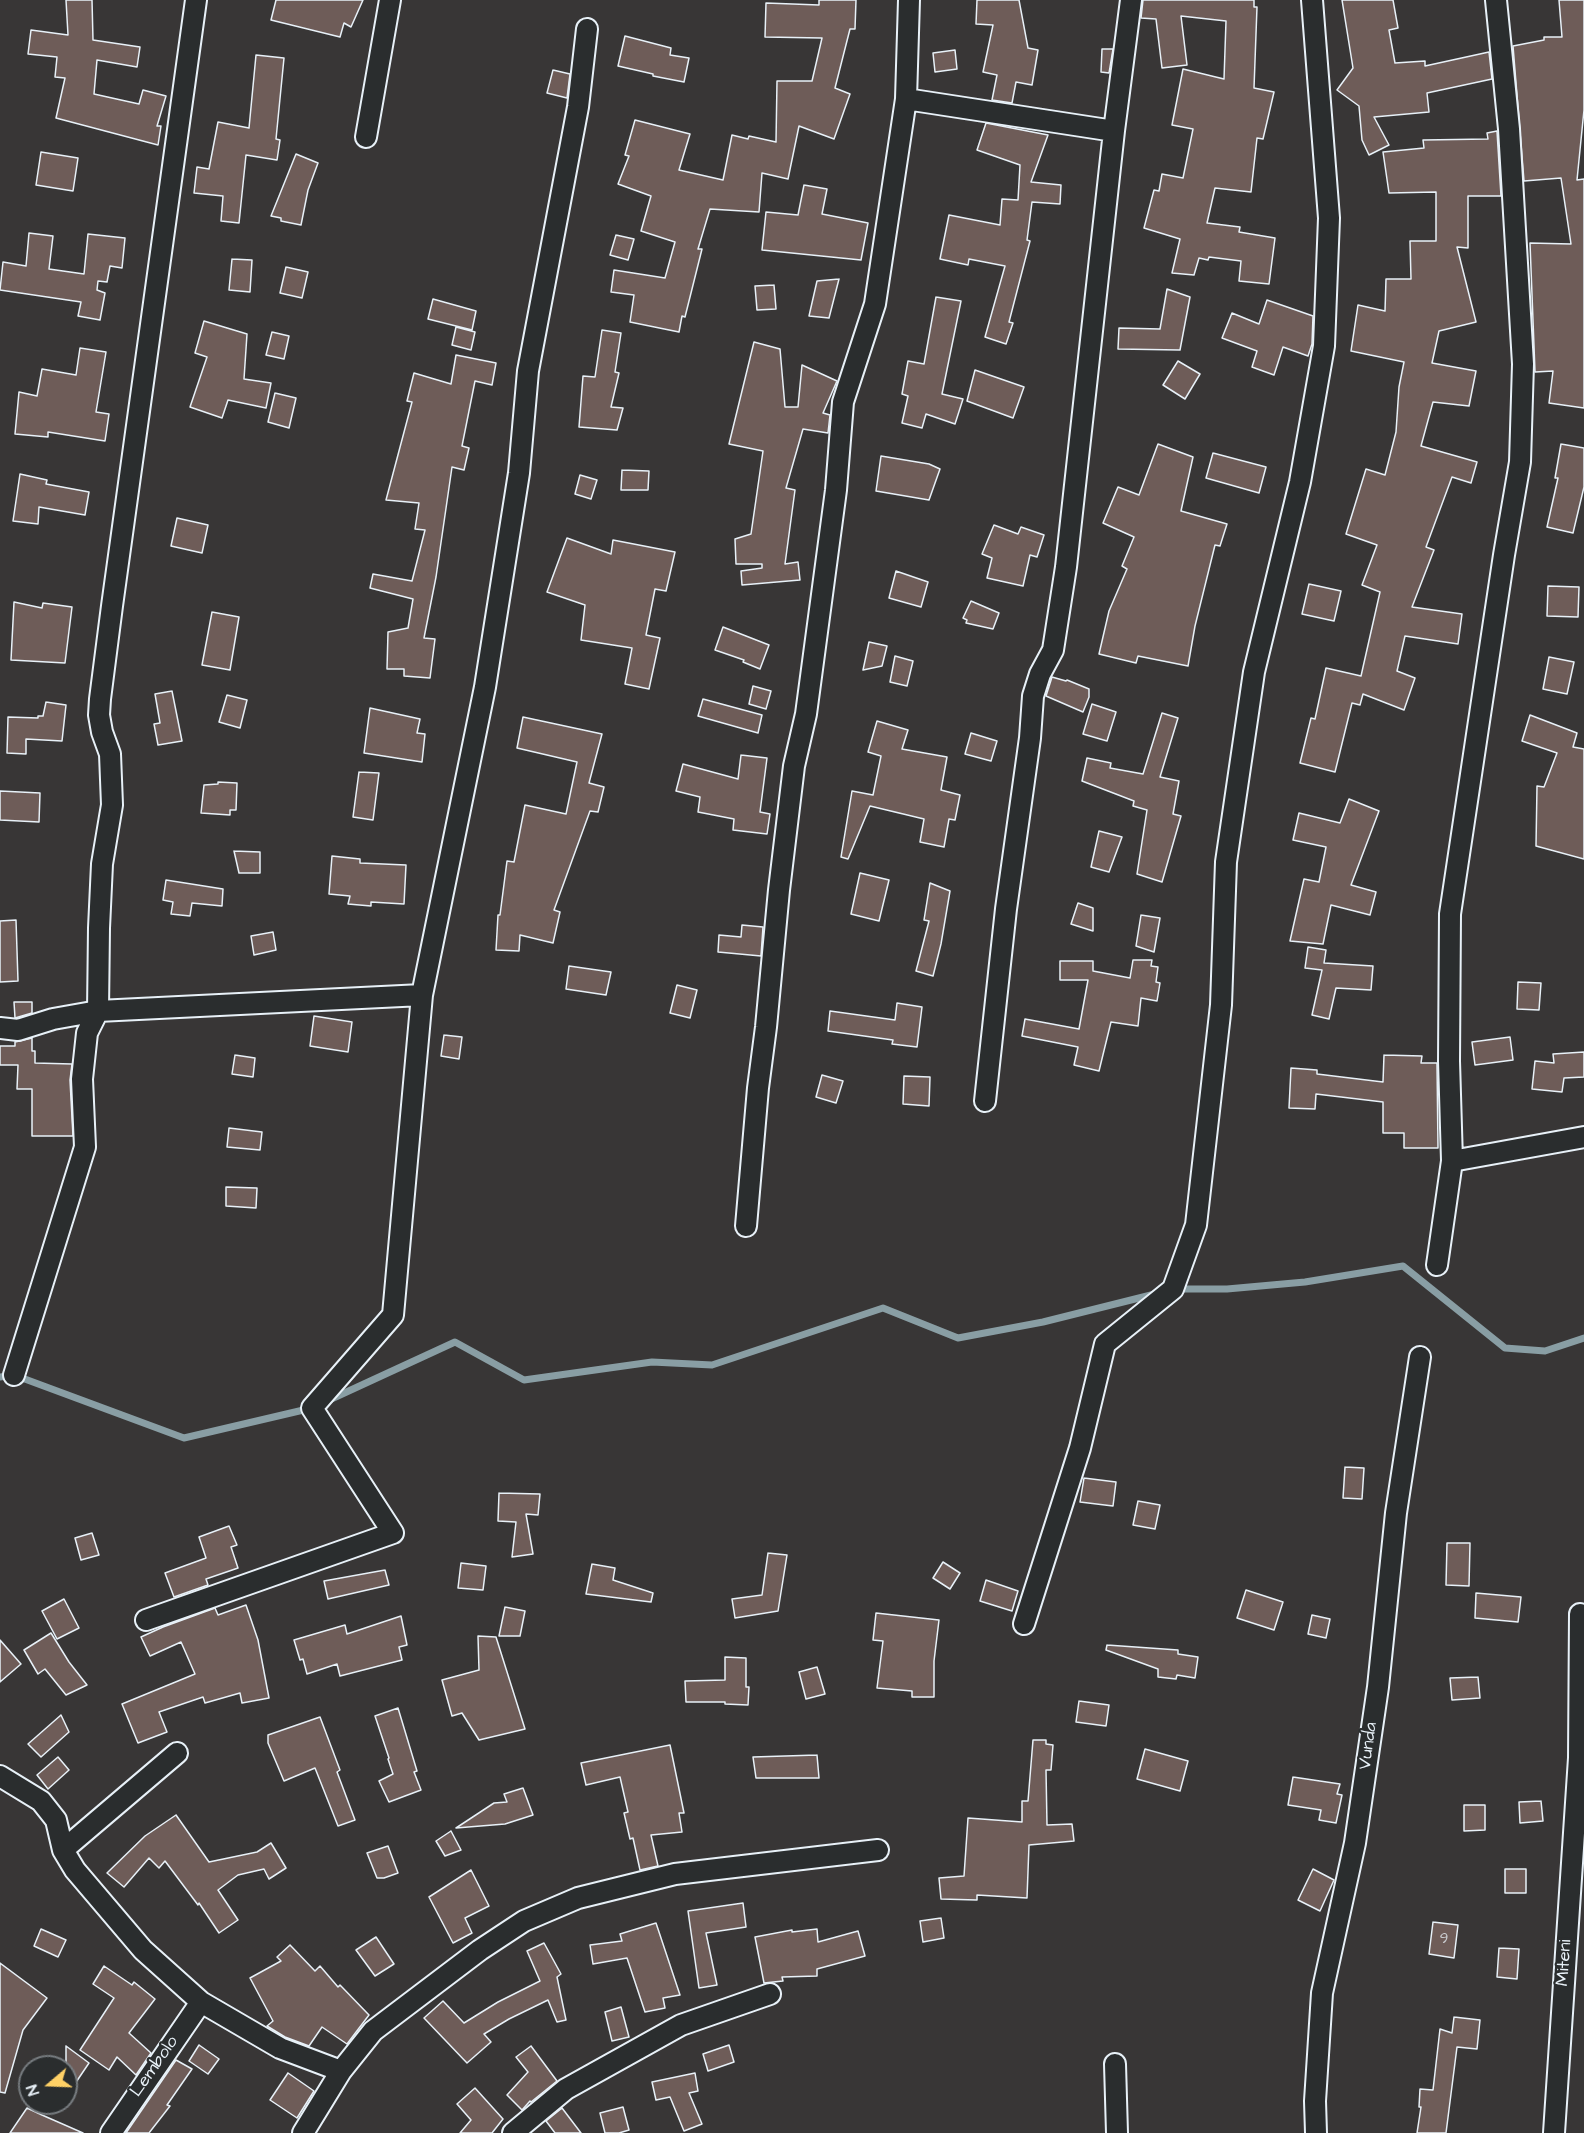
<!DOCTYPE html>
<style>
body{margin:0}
#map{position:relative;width:1584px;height:2133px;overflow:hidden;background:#383636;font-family:"Architects Daughter",sans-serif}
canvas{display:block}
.north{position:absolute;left:18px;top:2055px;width:60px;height:60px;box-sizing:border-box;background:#2a2d2e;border:2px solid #767b7f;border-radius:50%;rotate:251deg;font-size:16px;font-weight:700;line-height:24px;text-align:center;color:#e8f1f8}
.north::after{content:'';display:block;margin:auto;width:21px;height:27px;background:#ffd166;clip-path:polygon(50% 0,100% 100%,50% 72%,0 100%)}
</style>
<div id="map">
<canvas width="1584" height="2133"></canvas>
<div class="north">N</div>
</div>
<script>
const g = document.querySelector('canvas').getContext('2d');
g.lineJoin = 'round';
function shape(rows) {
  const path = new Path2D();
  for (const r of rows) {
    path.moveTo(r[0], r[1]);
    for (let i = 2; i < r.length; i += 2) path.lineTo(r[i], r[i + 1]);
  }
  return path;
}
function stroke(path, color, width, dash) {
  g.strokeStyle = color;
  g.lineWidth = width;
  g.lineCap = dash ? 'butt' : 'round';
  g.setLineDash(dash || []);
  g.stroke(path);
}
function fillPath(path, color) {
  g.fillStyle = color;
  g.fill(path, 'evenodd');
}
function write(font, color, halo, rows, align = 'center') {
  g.font = font + ' "Architects Daughter",sans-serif';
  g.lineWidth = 4.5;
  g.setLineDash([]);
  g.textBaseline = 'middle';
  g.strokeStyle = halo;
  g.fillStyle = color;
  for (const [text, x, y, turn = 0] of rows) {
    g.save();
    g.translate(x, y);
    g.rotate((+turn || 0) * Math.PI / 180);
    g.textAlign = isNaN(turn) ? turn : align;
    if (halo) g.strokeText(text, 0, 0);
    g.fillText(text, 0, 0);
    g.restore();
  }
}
stroke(shape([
 [1176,1289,1227,1289,1305,1282,1403,1266,1505,1348,1545,1351,1584,1338],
 [0,1377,14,1375,184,1438,312,1408],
 [327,1401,455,1342,524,1380,652,1362,712,1365,883,1308,958,1338,1043,1322,1159,1293]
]), '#899ea4', 7);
const building = shape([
 [66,0,92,0,93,40,140,47,137,67,97,60,94,94,139,104,143,90,166,96,157,126,161,126,158,145,56,118,65,78,55,77,57,57,28,54,31,30,68,35,66,0],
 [276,0,363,0,351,27,344,23,340,37,271,20,276,0],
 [819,0,856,0,855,29,850,29,835,88,850,94,834,139,799,126,788,179,762,173,759,212,710,209,698,249,702,249,685,317,682,316,679,332,630,322,634,295,611,292,614,270,665,278,675,242,641,231,651,196,618,184,629,156,625,155,635,120,690,134,679,170,723,180,732,135,748,139,749,136,776,142,777,81,812,81,822,38,765,37,766,3,819,5,819,0],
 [977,0,1019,0,1028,48,1038,50,1032,85,1016,82,1012,103,992,100,997,75,983,72,993,25,976,24,977,0],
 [1143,0,1254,0,1254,7,1257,7,1254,88,1274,92,1263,139,1257,138,1251,192,1215,188,1207,223,1240,227,1239,232,1275,238,1269,284,1239,281,1241,261,1209,257,1208,260,1199,258,1194,275,1172,273,1180,239,1144,228,1154,190,1159,191,1162,174,1183,178,1193,129,1172,125,1183,69,1224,79,1226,21,1181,16,1187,65,1162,68,1156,19,1141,18,1143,0],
 [1342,0,1393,0,1398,28,1389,30,1395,63,1425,61,1425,66,1489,52,1492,79,1427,93,1429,112,1374,117,1389,145,1369,155,1362,140,1359,106,1337,90,1353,68,1342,0],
 [1559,0,1584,0,1584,110,1577,180,1584,179,1584,408,1549,403,1553,371,1535,372,1530,243,1571,244,1561,178,1524,181,1513,46,1544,40,1544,37,1562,37,1559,0],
 [625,36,671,48,670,55,689,58,684,82,653,76,653,74,618,66,625,36],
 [1102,49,1113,49,1109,73,1101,72,1102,49],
 [955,50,957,69,935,72,933,53,955,50],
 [256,55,284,58,276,139,280,140,277,160,246,155,239,223,221,221,223,196,194,193,197,167,209,169,218,122,249,128,256,55],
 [553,70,570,74,567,98,547,93,553,70],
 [986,123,1048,135,1031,182,1061,185,1060,204,1032,202,1027,240,1030,241,1009,322,1013,323,1006,344,985,337,1005,266,969,259,968,265,940,259,949,215,1000,225,1002,199,1018,200,1020,165,977,150,986,123],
 [1497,131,1501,196,1468,196,1468,248,1457,247,1476,322,1439,331,1432,363,1476,371,1469,406,1433,402,1421,446,1477,462,1471,483,1452,477,1426,547,1434,550,1412,607,1462,614,1458,644,1405,636,1397,671,1415,678,1404,710,1363,694,1360,705,1352,703,1335,772,1300,763,1311,718,1315,719,1326,668,1361,676,1380,592,1362,585,1377,545,1346,534,1366,469,1385,475,1396,432,1399,387,1404,362,1351,351,1358,305,1385,311,1386,279,1411,279,1410,241,1436,241,1436,192,1389,193,1383,152,1424,148,1423,140,1488,139,1487,133,1497,131],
 [41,152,78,158,73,191,36,185,41,152],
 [296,154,318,163,308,190,301,225,281,221,281,218,271,216,296,154],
 [804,185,827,189,822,214,868,223,861,260,762,250,766,212,798,215,804,185],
 [29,233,53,236,49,269,84,274,88,234,125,238,122,268,110,266,107,282,98,281,97,290,105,293,100,320,78,316,81,302,0,290,3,262,26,266,29,233],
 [616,235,634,239,628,260,610,255,616,235],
 [232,259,252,260,250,292,229,290,232,259],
 [286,267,308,272,302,298,280,293,286,267],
 [839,279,829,318,809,316,817,281,839,279],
 [774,285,776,309,757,310,755,286,774,285],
 [1167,289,1190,297,1180,350,1118,349,1119,328,1160,329,1167,289],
 [936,297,961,301,942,394,963,399,955,424,926,414,922,428,902,423,908,396,902,394,908,361,924,364,936,297],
 [433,299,476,311,472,330,428,319,433,299],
 [1267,300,1313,316,1312,344,1308,356,1283,347,1274,375,1252,367,1257,351,1222,338,1232,313,1259,324,1267,300],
 [204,321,247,334,244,379,271,383,266,408,228,400,222,418,190,407,207,357,195,353,204,321],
 [456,327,475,332,471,350,452,345,456,327],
 [602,330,621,333,615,372,619,373,611,407,623,408,617,430,579,427,583,376,595,377,602,330],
 [272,332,289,336,284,359,266,355,272,332],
 [754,342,780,349,785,407,798,407,802,365,837,381,823,413,830,415,828,433,803,429,786,488,795,490,785,564,798,562,800,580,742,585,741,571,762,568,762,564,736,564,735,539,751,534,763,451,729,444,754,342],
 [80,348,106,352,96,412,109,414,105,441,48,432,48,437,15,434,19,392,37,396,42,369,76,375,80,348],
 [456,355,496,363,492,385,475,381,462,446,469,448,464,470,452,467,436,577,424,638,435,639,430,678,404,676,404,669,387,669,388,632,408,628,413,599,370,588,373,574,412,581,425,530,415,529,419,503,386,500,412,402,407,401,414,373,451,384,456,355],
 [1178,361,1200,374,1185,399,1163,385,1178,361],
 [975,370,1024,387,1013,418,967,401,975,370],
 [275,393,296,398,289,428,268,422,275,393],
 [1158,444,1193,457,1181,511,1227,524,1220,546,1215,545,1195,626,1188,666,1138,656,1136,663,1099,654,1109,611,1127,569,1122,566,1134,537,1103,523,1118,487,1139,495,1158,444],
 [1561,444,1584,448,1584,487,1573,533,1547,527,1558,478,1555,478,1561,444],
 [1213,453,1266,467,1259,493,1206,478,1213,453],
 [881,456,929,464,940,469,929,500,876,491,881,456],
 [622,470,649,471,648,490,621,490,622,470],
 [20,474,47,480,46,484,89,492,85,515,39,507,38,524,13,521,20,474],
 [580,475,597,480,591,499,575,494,580,475],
 [177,518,208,525,202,553,171,546,177,518],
 [994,525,1018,534,1021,527,1044,535,1037,557,1030,555,1023,586,987,578,992,558,982,554,994,525],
 [567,538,611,554,613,540,675,552,666,591,655,589,646,635,660,638,649,689,625,684,632,648,581,640,585,605,547,592,567,538],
 [896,571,928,582,921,607,889,598,896,571],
 [1309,584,1341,591,1334,621,1302,614,1309,584],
 [1548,586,1579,587,1578,617,1547,616,1548,586],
 [971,601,999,613,993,629,966,623,967,620,963,618,971,601],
 [14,602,42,608,43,603,72,607,65,663,11,660,14,602],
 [212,612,239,617,230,670,202,665,212,612],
 [723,627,769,645,760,669,743,662,744,660,715,650,723,627],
 [869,642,887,646,882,666,863,670,869,642],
 [895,656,913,661,907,686,890,682,895,656],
 [1549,657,1574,662,1567,694,1543,689,1549,657],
 [1052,677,1066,681,1067,680,1089,689,1089,697,1083,712,1046,696,1052,677],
 [753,686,771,691,766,709,749,704,753,686],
 [172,691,182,741,158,745,154,724,160,723,155,694,172,691],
 [227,695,247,700,240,728,219,722,227,695],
 [703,699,762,715,758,733,698,716,703,699],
 [46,702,66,705,62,741,26,739,26,754,7,753,8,717,38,718,38,716,43,716,46,702],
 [1092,704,1116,712,1107,741,1083,734,1092,704],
 [370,708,420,719,417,733,425,734,422,762,364,753,370,708],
 [1162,713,1178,718,1160,777,1179,781,1173,814,1181,816,1162,882,1137,874,1147,810,1133,806,1134,801,1082,781,1087,758,1111,763,1110,768,1143,774,1162,713],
 [1530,715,1577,733,1573,747,1584,749,1584,859,1536,846,1537,786,1544,787,1557,753,1522,741,1530,715],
 [523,717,602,734,589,783,604,787,598,812,590,811,554,910,560,912,553,943,520,935,519,951,496,950,498,915,500,915,507,861,514,862,525,805,566,814,577,762,517,748,523,717],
 [877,721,908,730,902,749,947,757,941,790,960,795,955,820,949,819,944,847,920,842,924,819,870,806,848,859,841,857,852,791,873,795,881,756,868,752,877,721],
 [971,733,997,741,991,761,965,754,971,733],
 [741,755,767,758,760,812,770,814,767,834,733,830,734,819,698,812,700,797,676,791,683,764,738,779,741,755],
 [359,772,379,773,373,820,353,817,359,772],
 [218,782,237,783,236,810,230,810,230,815,201,813,204,785,218,784,218,782],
 [0,791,40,793,39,822,0,820,0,791],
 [1349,799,1379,811,1351,885,1376,892,1370,915,1331,905,1323,944,1290,941,1304,879,1319,882,1326,847,1293,840,1299,813,1340,823,1349,799],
 [1099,831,1122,837,1109,872,1091,867,1099,831],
 [234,851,260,852,260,873,239,873,234,851],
 [332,856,360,859,360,863,406,865,404,904,371,902,371,906,348,904,350,896,329,894,332,856],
 [860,873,889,880,879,921,851,914,860,873],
 [166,880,223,889,222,906,192,903,190,916,171,914,173,902,163,900,166,880],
 [930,883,950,891,941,944,933,976,916,971,929,921,924,920,930,883],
 [1078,903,1093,908,1093,931,1071,924,1078,903],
 [1141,915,1160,918,1154,952,1136,946,1141,915],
 [16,920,18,981,0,982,0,921,16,920],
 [742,925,763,927,761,956,718,952,719,935,741,937,742,925],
 [273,932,276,950,254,955,251,936,273,932],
 [1308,947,1326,950,1324,963,1373,966,1371,990,1336,988,1329,1019,1312,1015,1322,970,1305,968,1308,947],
 [1133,960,1152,960,1151,966,1158,967,1156,982,1160,983,1157,1001,1141,998,1138,1026,1111,1022,1099,1071,1074,1065,1078,1047,1022,1036,1025,1019,1079,1029,1088,980,1060,980,1060,961,1093,961,1093,971,1130,978,1133,960],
 [569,966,611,972,606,995,566,989,569,966],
 [1518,982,1541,983,1539,1010,1517,1009,1518,982],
 [677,985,697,990,690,1018,670,1013,677,985],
 [14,1002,32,1002,32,1013,15,1018,14,1002],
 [897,1003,922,1007,917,1047,892,1044,893,1040,828,1031,830,1011,895,1020,897,1003],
 [314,1016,352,1022,348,1052,310,1046,314,1016],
 [444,1035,462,1037,459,1059,441,1056,444,1035],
 [1510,1037,1513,1060,1475,1065,1472,1042,1510,1037],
 [32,1038,32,1051,35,1051,35,1063,72,1064,70,1080,73,1136,32,1136,32,1089,17,1089,18,1065,0,1065,0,1046,15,1046,15,1042,32,1038],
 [1584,1052,1584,1077,1564,1078,1562,1092,1532,1089,1535,1061,1554,1063,1553,1054,1584,1052],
 [235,1055,255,1058,253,1077,232,1074,235,1055],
 [1384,1055,1422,1056,1421,1063,1437,1063,1438,1148,1404,1148,1404,1133,1383,1133,1383,1102,1316,1094,1315,1109,1289,1108,1291,1068,1317,1070,1317,1074,1383,1082,1384,1055],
 [822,1075,843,1081,836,1103,816,1097,822,1075],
 [904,1076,930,1077,929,1106,903,1104,904,1076],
 [229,1128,262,1132,260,1150,227,1147,229,1128],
 [226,1187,257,1188,256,1208,226,1206,226,1187],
 [1345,1467,1364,1468,1362,1499,1343,1498,1345,1467],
 [1084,1478,1116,1482,1113,1506,1080,1502,1084,1478],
 [499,1493,540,1494,538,1515,526,1514,533,1554,512,1557,516,1522,498,1521,499,1493],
 [1138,1501,1160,1505,1155,1529,1133,1525,1138,1501],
 [229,1526,237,1545,231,1547,238,1568,206,1579,208,1585,174,1597,165,1573,206,1558,199,1537,229,1526],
 [92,1533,99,1555,81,1560,75,1538,92,1533],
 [1447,1543,1470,1543,1469,1586,1446,1585,1447,1543],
 [768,1553,787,1555,778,1611,735,1618,732,1599,762,1595,768,1553],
 [943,1562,960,1573,950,1589,933,1578,943,1562],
 [461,1563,486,1566,483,1590,458,1588,461,1563],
 [592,1564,615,1568,613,1580,653,1593,651,1602,586,1594,592,1564],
 [385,1570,389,1585,328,1599,324,1581,385,1570],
 [986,1580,1018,1591,1012,1611,980,1601,986,1580],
 [1246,1590,1283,1602,1274,1630,1237,1618,1246,1590],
 [1476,1593,1521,1597,1518,1622,1475,1618,1476,1593],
 [64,1599,79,1628,57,1639,42,1611,64,1599],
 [246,1605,258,1640,269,1698,242,1703,240,1693,205,1703,203,1697,159,1712,167,1732,138,1743,122,1704,195,1674,181,1642,150,1656,141,1637,163,1627,215,1608,218,1615,246,1605],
 [505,1607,525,1611,520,1636,499,1636,505,1607],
 [876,1613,939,1620,934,1661,934,1697,912,1697,912,1691,877,1688,883,1641,873,1640,876,1613],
 [1312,1615,1330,1619,1326,1638,1308,1634,1312,1615],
 [401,1616,407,1645,399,1647,402,1660,340,1676,337,1664,307,1674,303,1659,300,1660,294,1640,345,1625,347,1634,401,1616],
 [51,1633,69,1662,87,1685,66,1695,45,1669,38,1674,24,1650,51,1633],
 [478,1636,496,1637,525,1729,479,1740,462,1713,452,1716,442,1680,479,1670,478,1636],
 [0,1640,21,1664,0,1682,0,1640],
 [1107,1645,1178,1650,1178,1654,1198,1657,1195,1678,1177,1675,1176,1679,1158,1677,1158,1669,1106,1650,1107,1645],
 [725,1657,746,1658,746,1687,749,1687,748,1705,725,1704,725,1702,686,1702,685,1681,725,1680,725,1657],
 [817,1667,825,1694,806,1699,799,1672,817,1667],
 [1478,1677,1480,1698,1452,1700,1450,1678,1478,1677],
 [1079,1701,1109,1705,1106,1726,1076,1722,1079,1701],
 [398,1708,417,1771,414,1772,421,1790,389,1802,379,1781,393,1774,388,1759,389,1758,375,1716,398,1708],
 [61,1715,69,1732,41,1757,28,1744,61,1715],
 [320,1717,340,1770,337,1772,355,1820,338,1826,315,1768,284,1781,268,1743,268,1735,320,1717],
 [1033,1740,1046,1740,1046,1744,1053,1745,1051,1770,1046,1770,1047,1825,1072,1824,1074,1841,1029,1845,1027,1898,977,1895,977,1900,941,1899,939,1878,964,1876,968,1818,1022,1822,1022,1801,1028,1801,1033,1740],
 [670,1745,684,1813,679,1813,682,1832,651,1835,658,1866,640,1870,633,1838,630,1839,624,1813,628,1812,620,1777,586,1785,581,1763,670,1745],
 [1145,1749,1188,1761,1180,1791,1137,1779,1145,1749],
 [817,1755,819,1778,756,1778,753,1757,817,1755],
 [58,1757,69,1770,48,1789,37,1775,58,1757],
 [1293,1777,1340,1784,1337,1794,1342,1795,1336,1823,1319,1820,1321,1810,1288,1805,1293,1777],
 [523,1788,533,1815,505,1824,456,1828,494,1803,507,1802,504,1794,523,1788],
 [1541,1801,1543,1821,1520,1823,1519,1802,1541,1801],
 [1464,1805,1485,1805,1485,1830,1464,1831,1464,1805],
 [176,1815,209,1862,257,1852,271,1843,286,1868,269,1879,264,1869,238,1875,218,1890,238,1920,219,1933,199,1903,198,1905,165,1861,159,1868,149,1858,124,1887,107,1873,145,1836,176,1815],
 [451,1831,461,1850,445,1856,436,1841,451,1831],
 [388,1846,398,1873,384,1878,377,1878,367,1853,388,1846],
 [1313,1869,1334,1880,1320,1911,1298,1900,1313,1869],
 [1505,1869,1526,1869,1526,1893,1505,1893,1505,1869],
 [471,1870,489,1906,465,1918,472,1933,453,1943,429,1897,471,1870],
 [743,1903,746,1927,706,1933,717,1985,699,1988,688,1911,743,1903],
 [941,1918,944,1938,923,1942,920,1921,941,1918],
 [1433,1922,1458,1925,1454,1958,1429,1954,1433,1922],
 [656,1923,680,1995,663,1998,665,2008,645,2012,627,1958,593,1964,590,1945,622,1941,620,1934,656,1923],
 [41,1929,66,1940,58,1957,34,1946,41,1929],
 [817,1929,818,1942,858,1931,865,1956,817,1969,817,1976,782,1977,783,1981,764,1983,755,1937,792,1930,792,1932,817,1929],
 [376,1937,394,1964,375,1976,356,1950,376,1937],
 [544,1943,561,1974,557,1977,566,2020,557,2022,548,2000,509,2019,484,2034,491,2042,467,2063,424,2018,443,2001,464,2023,498,2002,540,1981,527,1951,544,1943],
 [290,1945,315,1971,320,1966,338,1987,340,1985,369,2015,347,2044,322,2027,309,2046,285,2037,267,2026,273,2021,250,1978,281,1961,277,1957,290,1945],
 [1499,1948,1519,1949,1517,1979,1497,1977,1499,1948],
 [0,1963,47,1998,23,2030,5,2093,0,2092,0,1963],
 [104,1966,132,1985,134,1982,155,1999,129,2033,151,2053,136,2075,117,2057,109,2070,80,2050,114,1998,93,1984,104,1966],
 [621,2007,629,2037,612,2041,605,2012,621,2007],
 [1454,2017,1480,2020,1477,2049,1457,2047,1446,2133,1417,2133,1421,2107,1419,2107,1420,2089,1433,2090,1440,2029,1452,2033,1454,2017],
 [199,2045,219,2059,208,2074,189,2061,199,2045],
 [729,2045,734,2062,708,2071,703,2054,729,2045],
 [66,2046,89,2063,66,2097,66,2046],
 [531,2046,557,2081,531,2102,530,2101,522,2110,507,2095,528,2072,516,2057,531,2046],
 [176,2060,192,2069,167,2105,170,2106,149,2133,126,2133,176,2060],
 [288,2073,314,2091,297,2118,270,2100,288,2073],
 [695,2073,698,2091,689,2093,702,2124,684,2131,670,2097,656,2100,652,2082,695,2073],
 [475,2088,503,2119,492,2133,460,2133,471,2120,457,2104,475,2088],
 [623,2107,629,2130,619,2133,605,2133,600,2113,623,2107],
 [27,2108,42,2115,83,2133,10,2133,27,2108],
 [562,2108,581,2133,555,2133,546,2121,562,2108]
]);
fillPath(building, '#6e5c58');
stroke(building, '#e8f1f8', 1.5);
const street = shape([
 [906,99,1114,131],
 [366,137,390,0],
 [0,1028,18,1030,53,1019,98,1011,422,995],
 [985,1101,1006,909,1030,738,1033,696,1040,674,1053,650,1066,567,1114,131,1131,0],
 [1452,1161,1584,1137],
 [746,1226,758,1088,766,1027,779,890,794,766,806,714,836,490,843,402,875,304,906,99,909,0],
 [1437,1265,1452,1161,1449,1061,1450,914,1504,555,1520,462,1523,364,1509,129,1496,0],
 [14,1375,85,1147,82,1079,87,1033,98,1011,99,928,102,864,112,805,110,754,102,732,99,715,100,699,112,606,196,0],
 [146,1620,393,1533,312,1408,393,1315,422,995,485,687,519,473,528,371,578,107,587,29],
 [1024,1624,1080,1448,1105,1344,1173,1289,1196,1225,1221,1005,1226,862,1254,672,1300,482,1324,346,1329,218,1312,0],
 [0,1776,41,1801,56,1820,63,1850,75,1870,143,1950,201,2002,280,2048,341,2071],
 [63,1850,177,1753],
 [1115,2064,1117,2133],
 [111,2133,201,2002],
 [303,2133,341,2071,373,2031,480,1950,524,1921,578,1898,675,1874,878,1850],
 [513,2133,566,2089,681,2025,770,1994],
 [1316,2133,1315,2101,1322,1993,1355,1843,1378,1687,1396,1513,1420,1357],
 [1554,2133,1579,1758,1580,1614]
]);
stroke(street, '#e8f1f8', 24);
stroke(street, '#2a2d2e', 20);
write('15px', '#caccd0', null, [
 ["9",1444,1940]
]);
write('18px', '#e8f1f8', '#2a2d2e', [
 ["Vunda",1369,1746,-82],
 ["Miteni",1565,1963,-86],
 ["Lembolo",155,2067,-55]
]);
</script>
